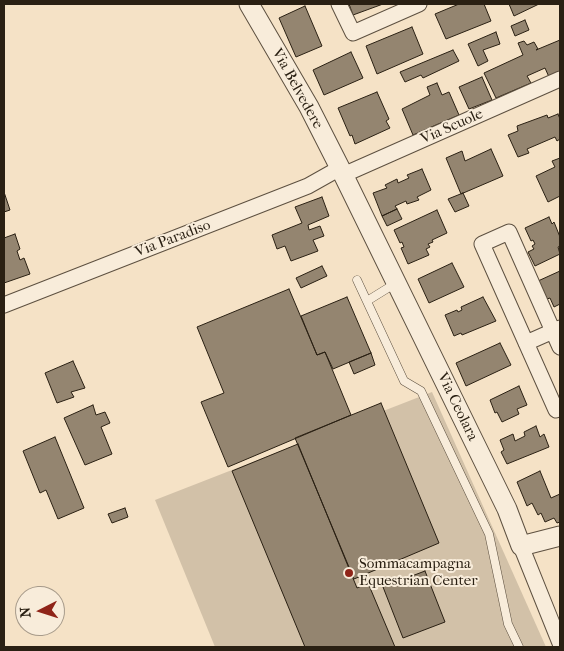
<!DOCTYPE html>
<style>
body{margin:0}
#map{position:relative;width:564px;height:651px;overflow:hidden;background:#f5e2c6;font-family:"IM FELL French Canon",serif}
canvas{display:block}
.frame{position:absolute;inset:0;border:5px solid #2a2013;pointer-events:none}
.north{position:absolute;left:15px;top:586px;width:50px;height:50px;box-sizing:border-box;background:#f8ecda;border:1px solid #a69a8a;border-radius:50%;rotate:265deg;font-size:14px;font-weight:700;line-height:20px;text-align:center;color:#2a2013}
.north::after{content:'';display:block;margin:auto;width:18px;height:22px;background:#8f2418;clip-path:polygon(50% 0,100% 100%,50% 72%,0 100%)}
</style>
<div id="map">
<canvas width="564" height="651"></canvas>
<div class="frame"></div>
<div class="north">N</div>
</div>
<script>
const g = document.querySelector('canvas').getContext('2d');
g.lineJoin = 'round';
function fillPath(path, color) {
  g.fillStyle = color;
  g.fill(path, 'evenodd');
}
function shape(rows) {
  const path = new Path2D();
  for (const r of rows) {
    path.moveTo(r[0], r[1]);
    for (let i = 2; i < r.length; i += 2) path.lineTo(r[i], r[i + 1]);
  }
  return path;
}
function stroke(path, color, width, dash) {
  g.strokeStyle = color;
  g.lineWidth = width;
  g.lineCap = dash ? 'butt' : 'round';
  g.setLineDash(dash || []);
  g.stroke(path);
}
function write(font, color, halo, rows, align = 'center') {
  g.font = font + ' "IM FELL French Canon",serif';
  g.lineWidth = 4;
  g.setLineDash([]);
  g.textBaseline = 'middle';
  g.strokeStyle = halo;
  g.fillStyle = color;
  for (const [text, x, y, turn = 0] of rows) {
    g.save();
    g.translate(x, y);
    g.rotate((+turn || 0) * Math.PI / 180);
    g.textAlign = isNaN(turn) ? turn : align;
    if (halo) g.strokeText(text, 0, 0);
    g.fillText(text, 0, 0);
    g.restore();
  }
}
fillPath(shape([
 [432,392,546,647,215,647,155,500]
]), '#d2c1a8');
const building = shape([
 [349,4,383,4,353,15,349,4],
 [459,4,484,4,491,21,446,39,435,14,459,4],
 [509,4,539,4,514,16,509,4],
 [305,6,322,46,296,57,279,18,305,6],
 [525,20,529,30,515,36,511,26,525,20],
 [412,27,423,54,377,74,366,46,412,27],
 [496,32,500,44,483,50,488,61,478,66,468,44,496,32],
 [560,40,560,72,549,77,545,68,527,76,531,83,496,98,484,73,523,55,518,43,524,41,527,45,534,42,538,49,536,50,560,40],
 [453,50,459,61,423,78,421,75,405,82,400,72,453,50],
 [351,52,363,78,324,95,313,70,351,52],
 [482,77,492,100,469,109,459,87,482,77],
 [437,83,442,95,449,92,459,115,413,135,402,109,430,95,427,87,437,83],
 [377,92,389,119,386,121,390,128,355,144,352,135,350,136,338,108,377,92],
 [558,114,560,119,560,139,557,141,555,137,527,149,529,153,518,157,508,135,518,131,517,126,547,115,548,118,558,114],
 [491,149,503,176,461,194,446,158,462,151,465,161,491,149],
 [560,158,560,196,548,202,536,176,555,167,552,161,560,158],
 [422,169,431,190,417,197,419,200,407,204,406,201,395,206,397,209,382,216,373,193,387,188,385,185,397,179,398,183,409,178,407,175,422,169],
 [4,192,10,210,4,212,4,192],
 [463,193,469,206,455,212,448,199,463,193],
 [322,197,329,216,308,225,309,230,320,226,324,236,313,240,318,251,291,261,285,246,277,249,272,235,302,223,295,207,322,197],
 [397,209,402,219,387,226,382,216,397,209],
 [437,210,447,233,432,240,433,242,428,244,430,247,426,249,429,255,408,264,401,248,404,247,402,242,400,243,394,230,437,210],
 [549,217,552,224,554,222,560,237,560,246,558,247,560,254,535,266,528,252,534,249,532,246,535,244,533,240,531,241,525,228,549,217],
 [15,234,20,249,17,251,20,260,24,258,30,274,4,283,4,238,15,234],
 [452,263,464,287,429,303,418,279,452,263],
 [322,266,327,276,301,288,296,278,322,266],
 [560,271,560,304,554,307,550,298,547,299,538,281,560,271],
 [289,289,317,355,325,352,351,415,228,467,201,402,224,393,197,327,289,289],
 [347,297,371,353,333,369,325,352,317,355,301,316,347,297],
 [483,297,496,321,462,335,461,333,454,336,445,315,457,310,458,312,462,310,461,307,483,297],
 [500,343,511,365,466,386,456,363,500,343],
 [371,353,375,365,354,374,349,362,371,353],
 [73,361,85,388,71,392,74,397,57,403,45,373,73,361],
 [519,386,527,405,517,409,519,414,502,422,497,412,495,413,490,400,519,386],
 [381,403,439,543,354,579,295,438,381,403],
 [93,405,96,415,105,412,110,423,101,427,112,454,85,465,64,418,93,405],
 [536,426,540,437,544,434,549,447,507,464,501,452,504,450,500,440,513,434,515,441,525,436,524,432,536,426],
 [55,437,84,508,58,519,46,490,40,493,23,451,55,437],
 [298,444,357,588,368,583,395,647,305,647,232,471,298,444],
 [540,471,551,498,560,494,560,522,557,523,554,518,545,522,541,513,538,515,532,503,527,506,517,482,540,471],
 [125,508,128,517,112,523,108,514,125,508],
 [425,571,445,622,403,638,383,587,425,571]
]);
fillPath(building, '#948570');
stroke(building, '#2a2013', 1);
const service = shape([
 [357,280,404,381,421,391,489,534,508,624,519,647],
 [367,301,396,283]
]);
const minor = shape([
 [339,4,353,33,419,4],
 [343,175,560,79],
 [4,305,308,186,340,168],
 [526,343,560,328],
 [560,347,509,232,482,244,556,410,560,408],
 [521,546,560,643]
]);
const tertiary = shape([
 [249,4,309,107,340,168,507,509,521,546,560,536]
]);
stroke(service, '#5d5040', 9);
stroke(minor, '#5d5040', 17);
stroke(tertiary, '#5d5040', 21);
stroke(service, '#f8ecda', 8);
stroke(minor, '#f8ecda', 15);
stroke(tertiary, '#f8ecda', 19);
for (const [x, y, r, color] of [
 [349,573,5,"#8f2418"]
]) {
  const dot = new Path2D();
  dot.arc(x, y, r, 0, 2 * Math.PI);
  g.fillStyle = color;
  g.fill(dot);
  stroke(dot, '#f8ecda', 2);
}
write('15px', '#2a2013', '#f8ecda', [
 ["Via Belvedere",297,89,61],
 ["Via Scuole",452,127,-24],
 ["Via Paradiso",173,239,-21],
 ["Via Ceolara",457,407,64]
]);
write('15px', '#2a2013', '#f8ecda', [
 ["Sommacampagna",359,564],
 ["Equestrian Center",359,581]
], 'left');
</script>
